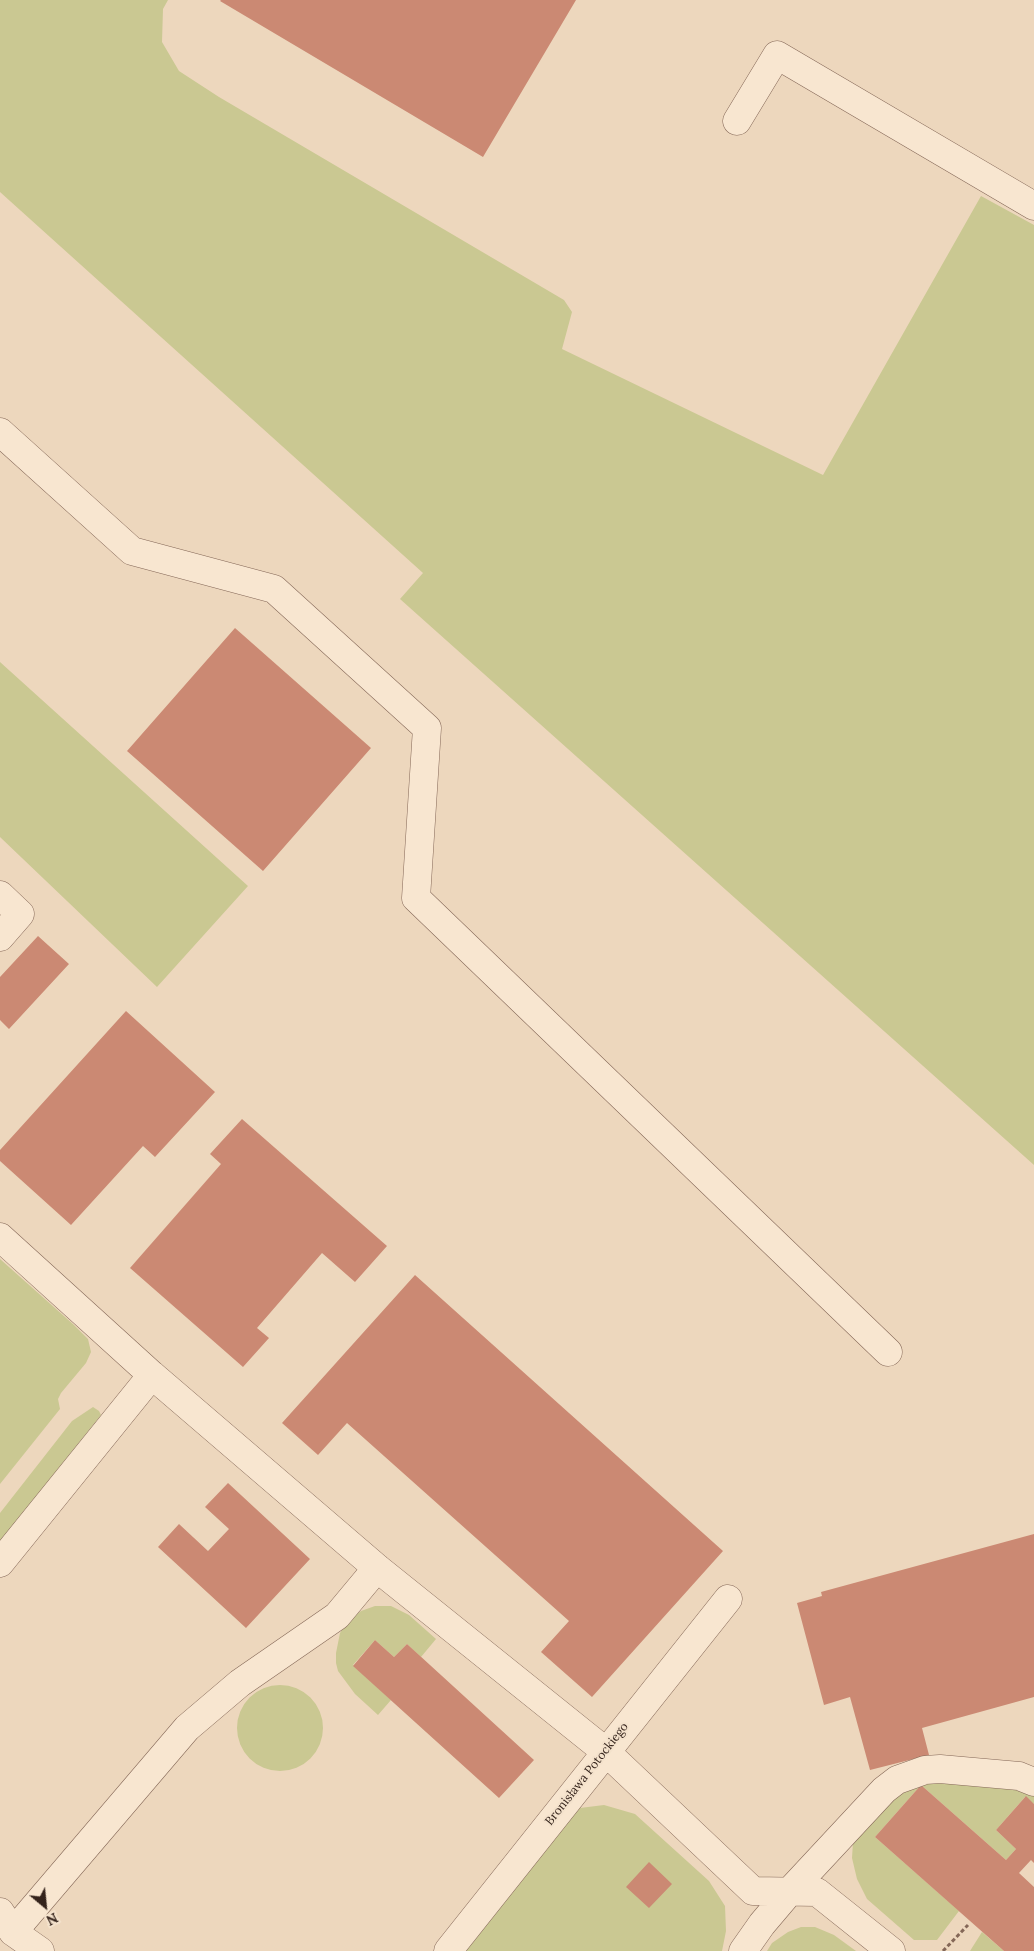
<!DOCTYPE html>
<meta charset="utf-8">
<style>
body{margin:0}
#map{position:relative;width:1034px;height:1951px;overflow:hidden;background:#edd7bd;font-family:Lora,serif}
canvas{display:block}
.north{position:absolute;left:20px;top:1881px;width:50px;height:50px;-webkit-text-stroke:4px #f4e2cc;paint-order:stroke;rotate:152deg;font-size:14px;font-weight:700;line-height:20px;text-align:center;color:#34231b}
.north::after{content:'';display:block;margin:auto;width:18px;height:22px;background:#34231b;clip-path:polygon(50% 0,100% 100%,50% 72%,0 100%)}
</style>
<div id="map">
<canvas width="1034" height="1951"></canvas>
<div class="north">N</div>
</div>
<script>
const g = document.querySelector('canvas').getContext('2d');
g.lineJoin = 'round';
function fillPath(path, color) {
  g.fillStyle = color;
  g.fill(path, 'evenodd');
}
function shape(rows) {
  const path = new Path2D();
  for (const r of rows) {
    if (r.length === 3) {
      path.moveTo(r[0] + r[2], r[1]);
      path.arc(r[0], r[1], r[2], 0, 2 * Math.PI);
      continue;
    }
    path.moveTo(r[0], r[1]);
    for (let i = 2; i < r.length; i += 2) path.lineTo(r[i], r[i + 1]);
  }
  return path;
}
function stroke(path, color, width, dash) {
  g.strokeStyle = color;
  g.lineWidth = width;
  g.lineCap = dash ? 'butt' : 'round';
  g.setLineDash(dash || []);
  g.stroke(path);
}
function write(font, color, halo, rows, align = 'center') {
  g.font = font + ' Lora,serif';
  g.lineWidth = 4;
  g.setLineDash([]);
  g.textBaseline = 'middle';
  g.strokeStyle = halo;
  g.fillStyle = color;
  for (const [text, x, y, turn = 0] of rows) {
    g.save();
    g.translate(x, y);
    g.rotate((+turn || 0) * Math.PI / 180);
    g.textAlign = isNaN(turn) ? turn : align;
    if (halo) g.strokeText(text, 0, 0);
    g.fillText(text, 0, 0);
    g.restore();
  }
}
fillPath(shape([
 [0,0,168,0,163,9,162,42,179,71,219,97,564,300,572,312,562,349,823,475,981,196,1034,225,1034,1165,400,599,423,573,0,192],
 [0,662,248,886,157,987,0,837],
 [0,1259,74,1325,88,1339,91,1352,86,1363,61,1393,58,1399,60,1409,0,1484],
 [93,1407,99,1411,101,1415,0,1542,0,1513,72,1421],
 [375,1606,391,1606,409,1615,436,1639,421,1657,407,1644,394,1657,375,1640,353,1665,391,1700,378,1715,355,1694,338,1671,336,1663,336,1653,340,1633,348,1621,361,1611],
 [280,1728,43],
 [953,1779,1023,1787,1034,1795,1034,1804,1025,1797,996,1830,1016,1849,1006,1860,921,1785,875,1837,959,1911,937,1940,914,1940,867,1899,857,1879,852,1858,853,1842,894,1795,916,1783],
 [604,1805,635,1814,709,1881,725,1906,726,1931,722,1951,455,1951,556,1822,580,1808],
 [801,1927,815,1927,834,1935,856,1951,767,1951,772,1943,788,1932],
 [982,1932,1004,1951,970,1951]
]), '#cac892');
fillPath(shape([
 [221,0,576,0,483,157,220,1],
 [235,628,371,748,263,871,127,751],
 [38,936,69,964,9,1029,0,1020,0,977],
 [126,1011,215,1092,155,1157,143,1146,71,1225,0,1161,0,1150],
 [242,1119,387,1246,355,1282,322,1253,257,1328,269,1338,243,1367,130,1268,221,1164,210,1154],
 [415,1275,723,1551,592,1697,541,1652,569,1621,347,1423,318,1455,282,1423],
 [228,1483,310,1559,246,1628,158,1547,179,1524,208,1551,229,1529,205,1507],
 [1034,1534,1034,1697,922,1728,929,1755,870,1770,850,1697,824,1705,797,1603,822,1596,821,1592],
 [375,1640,394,1657,407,1644,534,1760,499,1798,353,1666],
 [921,1785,1006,1860,1016,1849,996,1830,1026,1796,1034,1804,1034,1863,1031,1860,1019,1873,1034,1887,1034,1951,1004,1951,875,1837],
 [649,1862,672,1884,649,1908,626,1887]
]), '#cb8973');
const minor = shape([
 [737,121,777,55,1034,206],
 [0,432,132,551,274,589,427,728,416,898,888,1352],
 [0,895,20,914,0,937],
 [0,1237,152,1375,377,1568,605,1751,753,1891,817,1892,891,1951],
 [0,1563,152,1375],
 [0,1912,13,1932,40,1951],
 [13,1932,187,1728,240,1683,337,1616,377,1568],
 [448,1951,728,1599],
 [743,1951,762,1924,790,1891,884,1790,897,1780,925,1770,940,1769,1019,1776,1034,1782]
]);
stroke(minor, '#846757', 29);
stroke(shape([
 [943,1951,968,1925]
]), '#846757', 3, [4, 2.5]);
stroke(minor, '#f8e6d0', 28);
write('12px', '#34231b', '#f4e2cc', [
 ["Bronisława Potockiego",587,1774,-52]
]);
</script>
